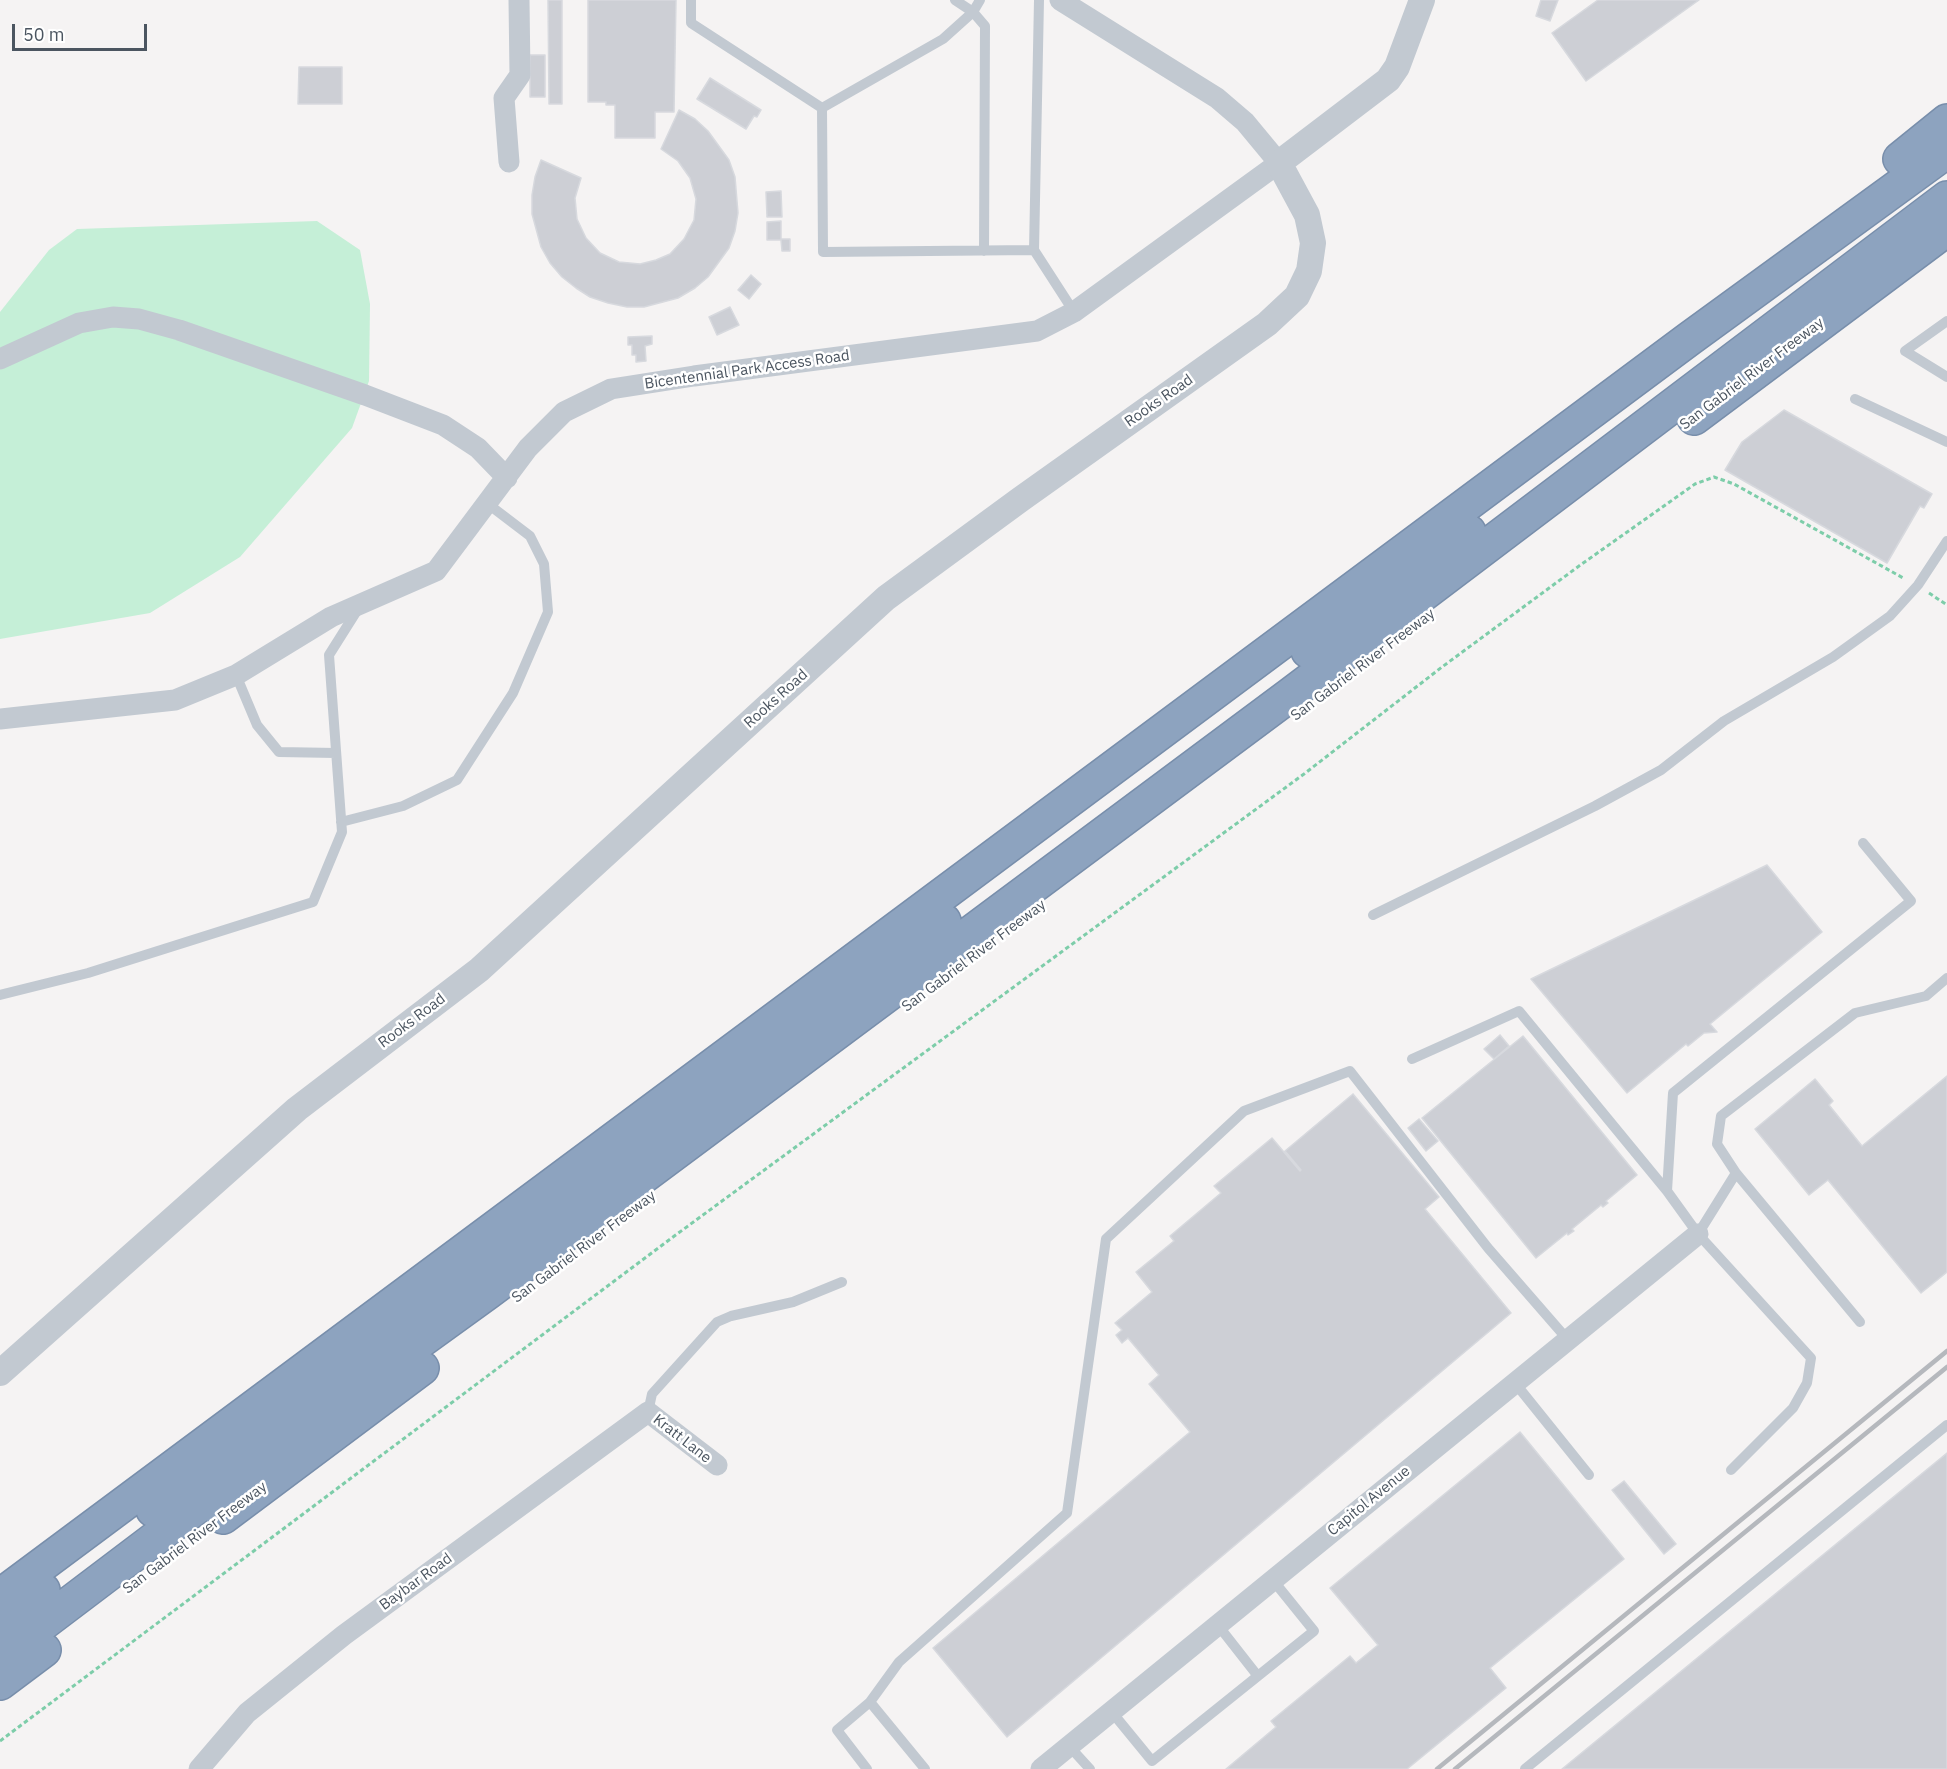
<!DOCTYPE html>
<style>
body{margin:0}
#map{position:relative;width:1947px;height:1769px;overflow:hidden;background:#f5f3f3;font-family:"IBM Plex Sans",sans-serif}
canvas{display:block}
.scale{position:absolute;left:12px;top:24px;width:135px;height:27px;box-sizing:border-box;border:3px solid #4b5560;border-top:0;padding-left:8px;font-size:18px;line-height:21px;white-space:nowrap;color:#4b5560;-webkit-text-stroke:4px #fff;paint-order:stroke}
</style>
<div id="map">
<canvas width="1947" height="1769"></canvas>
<div class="scale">50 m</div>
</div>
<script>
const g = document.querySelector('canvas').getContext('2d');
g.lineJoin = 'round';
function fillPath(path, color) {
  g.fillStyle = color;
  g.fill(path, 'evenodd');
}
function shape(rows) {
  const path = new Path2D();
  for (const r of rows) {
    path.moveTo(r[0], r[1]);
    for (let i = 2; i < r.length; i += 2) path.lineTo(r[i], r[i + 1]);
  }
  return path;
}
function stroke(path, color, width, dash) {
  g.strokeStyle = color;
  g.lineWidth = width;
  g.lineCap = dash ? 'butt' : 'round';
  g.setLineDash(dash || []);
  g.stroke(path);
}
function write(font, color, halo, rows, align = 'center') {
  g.font = font + ' "IBM Plex Sans",sans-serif';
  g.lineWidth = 5;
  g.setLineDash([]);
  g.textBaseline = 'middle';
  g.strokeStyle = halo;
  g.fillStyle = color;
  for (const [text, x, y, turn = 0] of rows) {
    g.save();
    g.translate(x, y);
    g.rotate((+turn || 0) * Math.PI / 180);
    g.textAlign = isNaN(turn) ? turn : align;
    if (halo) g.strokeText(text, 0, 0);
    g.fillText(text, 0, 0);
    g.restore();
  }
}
fillPath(shape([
 [317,221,360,250,370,304,369,381,352,428,240,557,150,613,0,639,0,312,49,250,77,229]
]), '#c5efd7');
const building = shape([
 [548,0,562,0,562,104,549,104,548,0],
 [588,0,676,0,674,112,655,112,655,138,615,138,615,105,606,105,606,102,588,102,588,0],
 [1541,0,1558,0,1550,21,1536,16,1541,0],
 [1598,0,1699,0,1586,81,1552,33,1598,0],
 [530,55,545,55,545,97,530,97,530,55],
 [299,67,342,67,342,104,298,104,299,67],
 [710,78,761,110,757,117,754,116,746,129,697,99,710,78],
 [679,110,695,119,708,131,729,160,735,177,738,213,735,231,729,248,708,277,695,288,678,298,644,307,627,307,608,303,590,297,576,288,562,277,550,263,541,247,532,214,532,195,535,177,541,160,581,178,575,198,577,219,586,238,600,253,619,262,640,264,656,260,670,254,684,239,694,220,696,199,690,178,678,161,661,149,679,110],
 [781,191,782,217,767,217,766,192,781,191],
 [781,221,781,239,790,239,790,251,782,251,781,240,767,240,767,222,781,221],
 [751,275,761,284,749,299,738,290,751,275],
 [730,307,739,325,717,335,709,317,730,307],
 [652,336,652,344,645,346,646,361,636,362,636,355,632,355,632,345,628,345,628,337,652,336],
 [1784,410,1932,494,1924,508,1920,506,1887,563,1725,470,1742,442,1784,410],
 [1767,865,1822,932,1710,1024,1717,1032,1704,1033,1688,1046,1686,1044,1627,1093,1531,979,1767,865],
 [1500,1035,1509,1046,1494,1059,1484,1049,1500,1035],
 [1523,1036,1637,1175,1606,1201,1608,1203,1603,1207,1601,1205,1572,1229,1574,1231,1568,1235,1567,1233,1536,1258,1422,1118,1523,1036],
 [1947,1076,1947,1272,1921,1293,1828,1180,1809,1195,1755,1129,1815,1079,1833,1101,1829,1105,1862,1146,1947,1076],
 [1353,1094,1439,1197,1425,1209,1511,1313,1007,1737,933,1648,1190,1432,1149,1384,1159,1375,1128,1338,1122,1343,1116,1335,1122,1330,1115,1323,1152,1292,1136,1272,1174,1241,1170,1236,1221,1193,1214,1186,1272,1138,1300,1171,1301,1170,1285,1151,1353,1094],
 [1419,1119,1438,1141,1426,1151,1408,1128,1419,1119],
 [1520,1432,1624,1559,1490,1668,1506,1688,1407,1769,1226,1769,1276,1727,1271,1721,1350,1656,1356,1663,1378,1645,1330,1588,1520,1432],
 [1947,1453,1947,1769,1562,1769,1947,1453],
 [1624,1481,1676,1544,1664,1554,1612,1490,1624,1481]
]);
fillPath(building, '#cdcfd5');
stroke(building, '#d7d9de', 1.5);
const motorway = shape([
 [1900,159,1947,121],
 [1694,418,1947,229],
 [1308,651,1469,532],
 [153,1510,944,921],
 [223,1517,422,1368],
 [0,1596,1689,339,1947,151],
 [0,1623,43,1590],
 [0,1656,317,1416,487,1293,1290,695,1947,198],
 [0,1683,44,1650]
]);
stroke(motorway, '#788eab', 36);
stroke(shape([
 [1929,593,1947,605],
 [0,1741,673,1237,1304,774,1442,667,1579,566,1695,484,1714,477,1734,484,1905,579]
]), '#7dcda9', 3, [4.5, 3]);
stroke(shape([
 [691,0,691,23,822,108,823,252,1034,250],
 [955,0,973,12,985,26,984,251],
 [1039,0,1034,250,1074,312],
 [822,108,943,39,973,12,980,0],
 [1947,321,1905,351,1947,377],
 [1855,399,1947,442],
 [236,675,257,725,279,752,336,753],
 [341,822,403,806,457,780,513,693,548,612,544,564,530,536,488,504],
 [1373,915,1595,806,1661,770,1724,721,1833,657,1890,616,1918,585,1947,541],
 [0,995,88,973,313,902,342,832,329,655,358,609],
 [1412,1059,1519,1011,1667,1191],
 [1736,1173,1860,1322],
 [1698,1234,1736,1173,1717,1144,1721,1116,1855,1013,1926,996,1947,978],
 [1515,1383,1589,1475],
 [648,1412,652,1394,717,1322,731,1316,793,1302,842,1282],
 [1731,1470,1793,1408,1807,1383,1811,1358,1698,1234,1667,1191,1673,1093,1911,901,1863,843],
 [1217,1624,1257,1675],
 [870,1702,899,1662,1067,1513,1106,1239,1244,1111,1350,1071,1488,1248,1568,1340],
 [1111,1711,1152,1761,1314,1631,1272,1579],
 [1069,1746,1090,1769],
 [867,1769,837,1730,870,1702,925,1769],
 [1525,1769,1947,1425]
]), '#c2c9d1', 10);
stroke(shape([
 [509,162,504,98,520,75,519,0],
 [0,359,79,323,113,317,139,319,179,330,365,395,443,425,478,448,507,478],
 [0,719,175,700,236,675,331,617,436,571,528,448,564,412,611,389,694,376,1037,331,1074,312,1279,163,1245,122,1217,98,1060,0],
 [199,1769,247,1713,344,1635,648,1412,717,1465],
 [1041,1769,1698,1234]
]), '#c2c9d1', 21);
stroke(shape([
 [0,1373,297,1109,479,970,886,598,1021,499,1267,324,1297,296,1309,271,1313,243,1307,215,1279,163,1388,80,1397,67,1422,0]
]), '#c2c9d1', 26);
stroke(motorway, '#8da3bf', 33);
stroke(shape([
 [1437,1769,1947,1351],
 [1455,1769,1947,1367]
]), '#b5b8bd', 4.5);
write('15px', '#4b5560', '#fff', [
 ["Bicentennial Park Access Road",747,370,-8],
 ["San Gabriel River Freeway",1752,374,-37],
 ["Rooks Road",1159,401,-35],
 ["San Gabriel River Freeway",1363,665,-37],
 ["Rooks Road",776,699,-42],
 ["San Gabriel River Freeway",974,956,-37],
 ["Rooks Road",412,1021,-37],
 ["San Gabriel River Freeway",584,1247,-37],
 ["Kratt Lane",682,1439,38],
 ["Capitol Avenue",1369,1501,-39],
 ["San Gabriel River Freeway",195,1538,-37],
 ["Baybar Road",416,1582,-36]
]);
</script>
